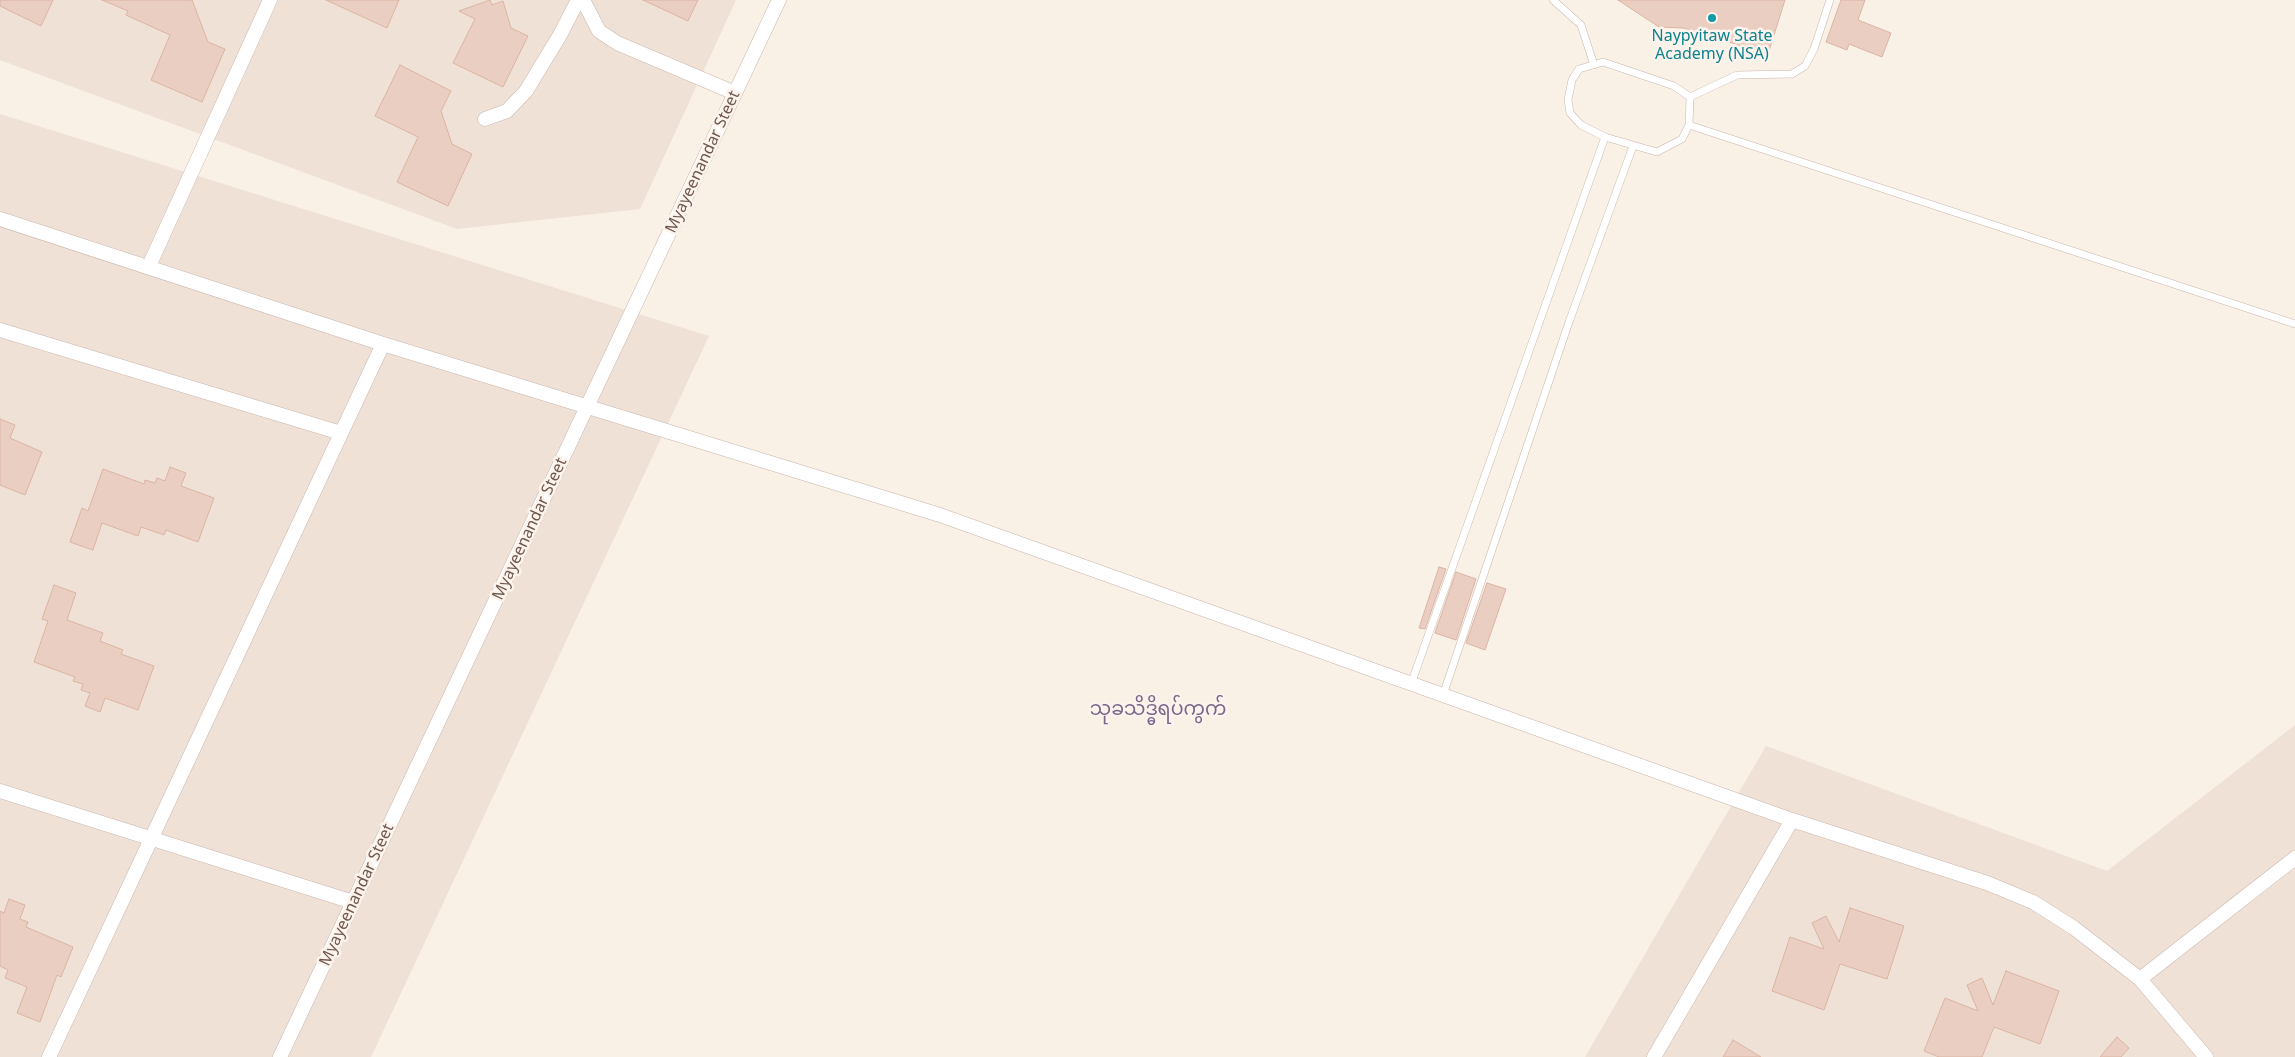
<!DOCTYPE html>
<meta charset="utf-8">
<style>
body{margin:0}
canvas{display:block;background:#f9f0e6}
</style>
<canvas width="2295" height="1057"></canvas>
<script>
const g = document.querySelector('canvas').getContext('2d');
g.lineJoin = 'round';
function fillPath(path, color) {
  g.fillStyle = color;
  g.fill(path, 'evenodd');
}
function shape(rows) {
  const path = new Path2D();
  for (const r of rows) {
    path.moveTo(r[0], r[1]);
    for (let i = 2; i < r.length; i += 2) path.lineTo(r[i], r[i + 1]);
  }
  return path;
}
function stroke(path, color, width, dash) {
  g.strokeStyle = color;
  g.lineWidth = width;
  g.lineCap = dash ? 'butt' : 'round';
  g.setLineDash(dash || []);
  g.stroke(path);
}
function write(font, color, halo, rows, align = 'center') {
  g.font = font + ' "Noto Sans","Noto Sans Myanmar",sans-serif';
  g.lineWidth = 5;
  g.setLineDash([]);
  g.textBaseline = 'middle';
  g.strokeStyle = halo;
  g.fillStyle = color;
  for (const [text, x, y, turn = 0] of rows) {
    g.save();
    g.translate(x, y);
    g.rotate((+turn || 0) * Math.PI / 180);
    g.textAlign = isNaN(turn) ? turn : align;
    if (halo) g.strokeText(text, 0, 0);
    g.fillText(text, 0, 0);
    g.restore();
  }
}
fillPath(shape([
 [0,0,736,0,640,209,457,229,0,60],
 [0,114,709,336,371,1057,0,1057],
 [2295,725,2295,1057,1585,1057,1766,746,2107,871]
]), '#f0e1d6');
const building = shape([
 [0,0,53,0,41,26,0,6,0,0],
 [102,0,192,0,208,42,225,49,202,102,151,80,170,35,126,15,128,11,102,0],
 [326,0,399,0,387,28,326,0],
 [490,0,492,5,503,1,511,28,528,36,503,87,453,63,475,19,459,11,490,0],
 [643,0,698,0,688,21,643,0],
 [1618,0,1785,0,1768,54,1683,28,1659,27,1618,0],
 [1841,0,1865,0,1858,20,1891,33,1882,57,1849,44,1847,50,1826,42,1841,0],
 [400,65,451,91,441,111,452,144,472,154,448,206,397,182,418,137,375,116,400,65],
 [0,419,15,425,10,438,42,452,25,495,0,485,0,419],
 [170,467,186,473,181,486,214,498,198,542,166,530,164,535,141,527,138,536,102,523,93,550,70,542,82,508,88,511,103,469,144,484,145,480,155,483,157,478,165,481,170,467],
 [1439,567,1446,569,1425,629,1419,628,1439,567],
 [1456,572,1476,579,1456,640,1435,633,1456,572],
 [1487,583,1506,589,1485,650,1466,643,1487,583],
 [54,585,76,593,67,620,103,633,100,641,123,650,121,654,154,666,138,710,105,698,100,712,85,706,90,693,81,690,83,684,73,681,75,677,34,662,48,621,42,619,54,585],
 [9,899,25,905,20,919,28,922,26,927,73,947,61,977,57,975,40,1022,17,1013,27,987,5,978,8,970,0,966,0,911,4,913,9,899],
 [1850,908,1904,926,1887,979,1840,964,1824,1010,1772,991,1790,937,1824,949,1812,923,1826,916,1839,942,1850,908],
 [2006,971,2059,991,2040,1044,1994,1027,1982,1057,1939,1057,1924,1051,1945,998,1978,1011,1967,985,1982,978,1993,1005,2006,971],
 [2117,1037,2129,1048,2121,1057,2100,1057,2117,1037],
 [1733,1040,1761,1057,1723,1057,1733,1040]
]);
fillPath(building, '#ebcec2');
stroke(building, '#dbb4a4', 1);
const lane = shape([
 [1553,0,1581,25,1594,65],
 [1603,62,1674,86,1690,97,1689,125,1682,139,1657,152,1605,137,1581,125,1570,113,1568,100,1572,80,1579,69,1603,62],
 [1690,97,1737,75,1792,74,1805,66,1814,49,1830,0],
 [1689,125,2295,324],
 [1411,684,1605,137],
 [1443,695,1569,322,1633,146]
]);
const street = shape([
 [583,0,599,31,617,43,735,93],
 [485,119,507,111,526,91,560,35,578,0],
 [0,219,383,344,940,515,1792,820,1987,883,2033,902,2074,928,2140,979,2206,1057],
 [149,266,270,0],
 [0,330,341,433],
 [0,791,353,902],
 [2140,979,2295,858],
 [49,1057,383,344],
 [280,1057,779,0],
 [1654,1057,1792,820]
]);
stroke(lane, '#c9b7ae', 8);
stroke(street, '#c9b7ae', 15);
stroke(lane, '#fff', 7);
stroke(street, '#fff', 14);
for (const [x, y, r, color] of [
 [1712,18,5,"#0f9aa8"]
]) {
  const dot = new Path2D();
  dot.arc(x, y, r, 0, 2 * Math.PI);
  g.fillStyle = color;
  g.fill(dot);
  stroke(dot, '#fcf4ec', 2);
}
write('16px', '#0d838f', '#fcf4ec', [
 ["Naypyitaw State",1712,36],
 ["Academy (NSA)",1712,54]
]);
write('16px', '#6f574f', '#fcf4ec', [
 ["Myayeenandar Steet",703,162,-65],
 ["Myayeenandar Steet",530,529,-65],
 ["Myayeenandar Steet",357,895,-65]
]);
write('19px', '#7b668b', '#fcf4ec', [
 ["သုခသိဒ္ဓိရပ်ကွက်",1158,710]
]);
</script>
